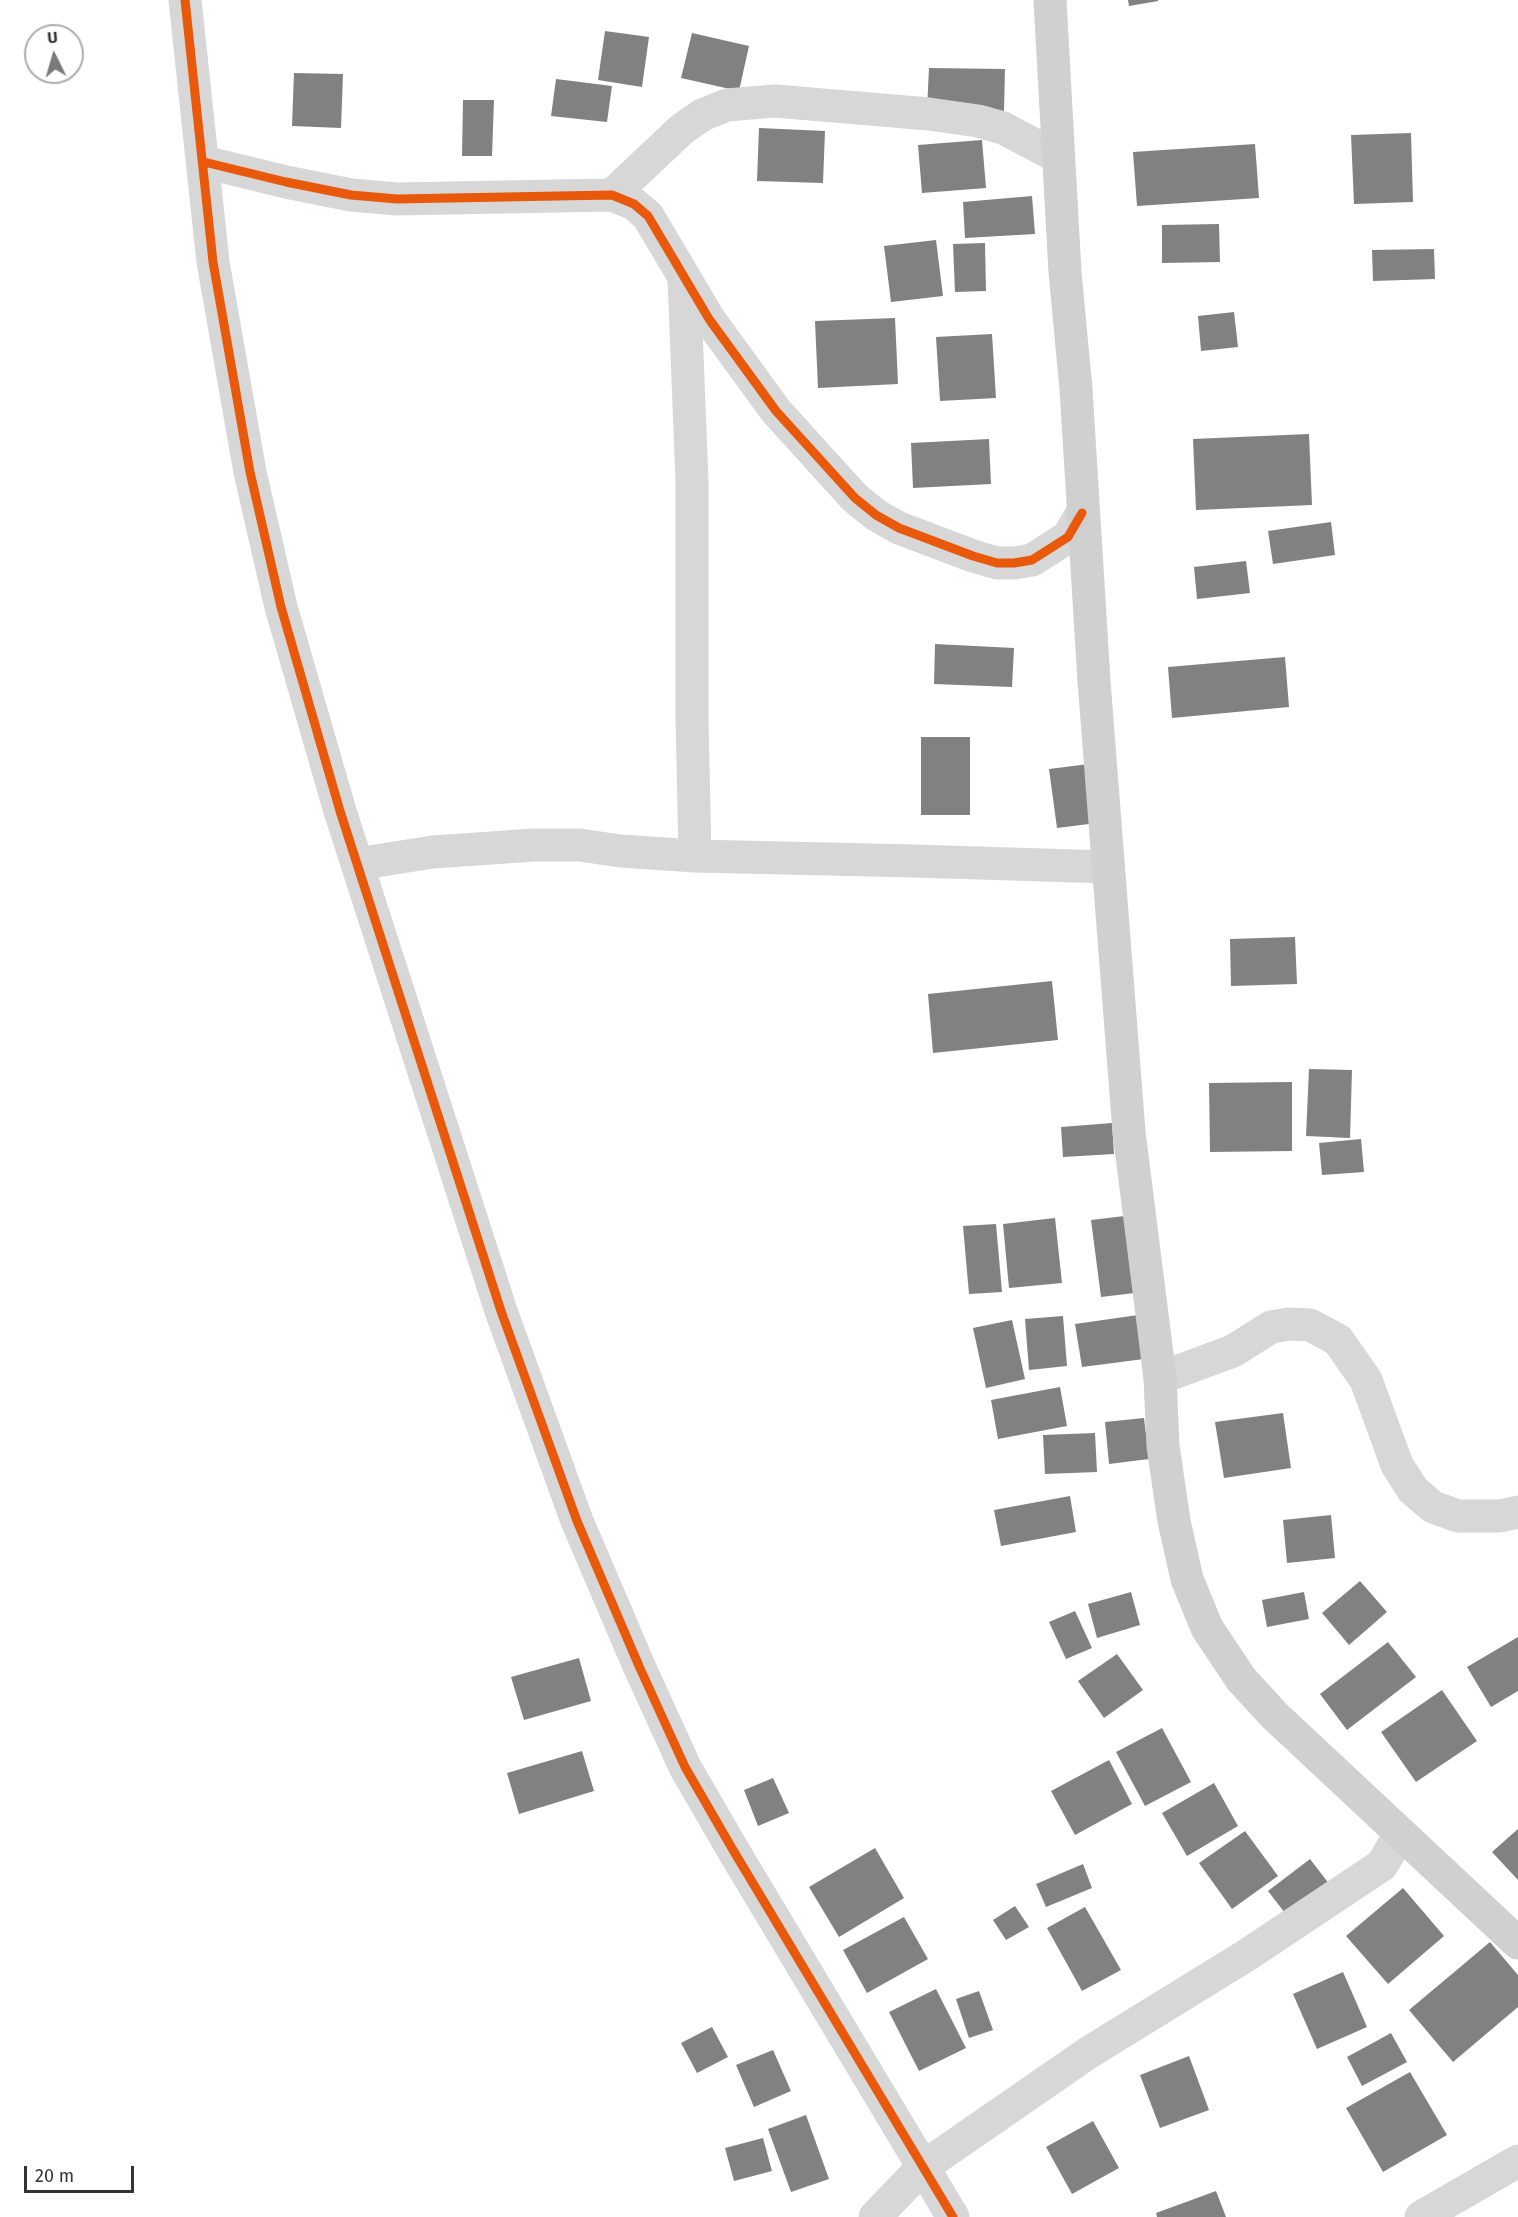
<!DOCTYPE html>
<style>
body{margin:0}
#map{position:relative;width:1518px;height:2217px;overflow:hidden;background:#fff;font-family:"Fira Sans",sans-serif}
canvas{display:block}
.north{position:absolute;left:24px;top:24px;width:60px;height:60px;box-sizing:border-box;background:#fff;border:2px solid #adadad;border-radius:50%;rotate:355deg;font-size:16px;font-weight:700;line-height:24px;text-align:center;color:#333}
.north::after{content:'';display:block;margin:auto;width:21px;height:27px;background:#7a7a7a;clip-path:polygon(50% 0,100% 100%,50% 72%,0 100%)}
.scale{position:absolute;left:24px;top:2166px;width:110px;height:27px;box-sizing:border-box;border:3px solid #333;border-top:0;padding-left:8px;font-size:18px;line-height:21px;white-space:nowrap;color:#333;-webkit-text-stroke:4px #fff;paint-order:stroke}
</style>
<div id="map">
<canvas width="1518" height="2217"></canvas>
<div class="north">U</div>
<div class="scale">20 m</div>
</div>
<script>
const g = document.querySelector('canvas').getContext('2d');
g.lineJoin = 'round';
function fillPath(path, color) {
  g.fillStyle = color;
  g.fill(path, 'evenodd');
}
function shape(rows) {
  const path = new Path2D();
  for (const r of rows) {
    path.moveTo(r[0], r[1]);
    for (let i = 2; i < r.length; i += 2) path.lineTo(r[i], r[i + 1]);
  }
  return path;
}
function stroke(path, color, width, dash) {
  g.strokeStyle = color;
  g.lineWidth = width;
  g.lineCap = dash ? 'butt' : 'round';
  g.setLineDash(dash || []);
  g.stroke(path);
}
fillPath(shape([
 [1128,0,1158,0,1158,1,1129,6],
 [605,31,649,37,642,87,598,80],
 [692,33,749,46,739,91,681,78],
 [929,68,1005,69,1004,111,927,109],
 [294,73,343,74,341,128,292,126],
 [556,79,612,86,607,122,551,116],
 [463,100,494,100,492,156,462,156],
 [759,128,825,131,823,183,757,181],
 [1411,133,1413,202,1354,204,1351,135],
 [982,140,986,188,922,193,918,145],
 [1255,144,1259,198,1137,206,1133,152],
 [1032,196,1035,234,965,238,963,202],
 [1219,224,1220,262,1162,263,1162,225],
 [936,240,943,296,891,302,884,246],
 [985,243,986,291,955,292,953,244],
 [1434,249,1435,279,1373,281,1372,250],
 [1234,312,1238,347,1201,351,1198,316],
 [895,318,898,384,818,388,815,321],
 [992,334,996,398,940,401,936,337],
 [1309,434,1312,505,1196,510,1193,439],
 [989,439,991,484,913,488,911,443],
 [1331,522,1335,555,1273,564,1268,531],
 [1246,561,1250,593,1197,599,1194,567],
 [935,644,1014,648,1012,687,934,684],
 [1285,657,1289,707,1172,718,1168,667],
 [921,737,970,737,970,815,921,815],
 [1105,762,1113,821,1057,828,1049,769],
 [1295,937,1297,984,1231,986,1230,939],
 [1052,981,1058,1040,933,1053,928,994],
 [1309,1069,1352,1070,1350,1138,1306,1136],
 [1292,1082,1292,1151,1210,1152,1209,1083],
 [1112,1123,1114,1154,1063,1157,1061,1127],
 [1361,1139,1364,1172,1322,1175,1319,1143],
 [1133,1215,1143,1292,1101,1297,1091,1220],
 [1055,1218,1062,1283,1009,1288,1003,1224],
 [996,1224,1002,1292,969,1294,963,1226],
 [1138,1315,1144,1359,1082,1367,1075,1324],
 [1063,1316,1067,1366,1029,1370,1025,1319],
 [1012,1320,1025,1379,986,1388,973,1328],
 [1060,1387,1067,1426,998,1439,991,1400],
 [1283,1413,1291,1468,1224,1478,1215,1422],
 [1144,1418,1149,1459,1109,1464,1105,1422],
 [1095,1433,1097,1472,1045,1474,1043,1435],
 [1070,1496,1076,1532,1001,1546,994,1510],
 [1331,1515,1335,1558,1287,1563,1283,1520],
 [1360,1581,1387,1612,1349,1645,1322,1613],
 [1131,1592,1140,1625,1097,1638,1088,1604],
 [1304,1592,1309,1619,1267,1627,1262,1600],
 [1075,1611,1092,1648,1066,1659,1049,1622],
 [1518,1637,1518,1691,1491,1707,1467,1667],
 [1388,1642,1416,1677,1347,1730,1320,1694],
 [1117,1654,1143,1690,1104,1718,1078,1681],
 [579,1658,591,1701,524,1720,511,1677],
 [1442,1690,1477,1741,1416,1782,1381,1732],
 [1162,1728,1191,1782,1145,1806,1116,1752],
 [582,1751,594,1791,519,1814,507,1773],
 [1109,1760,1132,1804,1075,1835,1051,1791],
 [773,1778,789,1813,758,1826,744,1790],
 [1214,1783,1238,1826,1187,1856,1162,1813],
 [1518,1829,1518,1880,1492,1852],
 [1245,1831,1278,1876,1232,1909,1199,1863],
 [875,1848,904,1898,839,1937,809,1887],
 [1310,1859,1330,1885,1288,1917,1268,1891],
 [1083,1864,1092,1888,1046,1907,1036,1884],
 [1403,1888,1444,1936,1388,1984,1346,1936],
 [1015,1906,1029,1927,1006,1940,993,1920],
 [1085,1907,1121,1970,1082,1991,1047,1928],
 [904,1917,928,1959,867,1993,843,1950],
 [1490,1942,1518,1975,1518,2007,1453,2062,1409,2010],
 [1343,1972,1367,2027,1317,2049,1293,1994],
 [936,1989,966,2048,919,2071,889,2012],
 [979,1991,993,2030,969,2038,956,1999],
 [712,2027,728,2057,697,2073,681,2043],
 [1391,2033,1407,2062,1362,2086,1347,2057],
 [773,2050,791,2091,754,2107,736,2065],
 [1189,2056,1209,2110,1160,2128,1140,2075],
 [1410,2072,1447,2135,1383,2172,1346,2108],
 [806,2115,829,2179,791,2192,768,2129],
 [1093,2121,1119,2168,1072,2194,1046,2147],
 [763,2138,772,2171,734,2181,725,2148],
 [1216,2191,1226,2217,1157,2217,1156,2213]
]), '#818181');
stroke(shape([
 [185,0,213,262,250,472,281,607,340,811,501,1311,577,1521,639,1666,685,1767,733,1850,953,2217],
 [204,162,286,182,351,195,397,199,612,195,634,204,648,216,709,319,776,411,855,498,876,515,899,528,973,556,997,563,1014,563,1032,560,1068,537,1082,513],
 [612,195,682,129,702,115,727,105,775,101,929,114,978,121,1003,128,1058,157],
 [684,278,692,481,692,718,695,856,915,861,1108,867],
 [357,864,433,852,534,845,580,845,620,851,695,856],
 [1160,1378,1233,1351,1271,1327,1289,1324,1310,1325,1338,1340,1366,1380,1397,1465,1413,1490,1433,1507,1458,1516,1500,1516,1518,1512],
 [875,2217,923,2167,1088,2053,1247,1955,1382,1865,1400,1834],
 [1421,2217,1518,2161]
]), '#d7d7d7', 33);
stroke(shape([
 [1050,0,1065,272,1076,389,1094,681,1129,1132,1160,1378,1163,1446,1174,1521,1187,1579,1207,1628,1241,1679,1274,1715,1518,1943]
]), '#d0d0d0', 33);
stroke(shape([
 [185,0,213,262,250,472,281,607,340,811,501,1311,577,1521,639,1666,685,1767,733,1850,953,2217],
 [204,162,286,182,351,195,397,199,612,195,634,204,648,216,709,319,776,411,855,498,876,515,899,528,973,556,997,563,1014,563,1032,560,1068,537,1082,513]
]), '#e8590c', 9);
</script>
